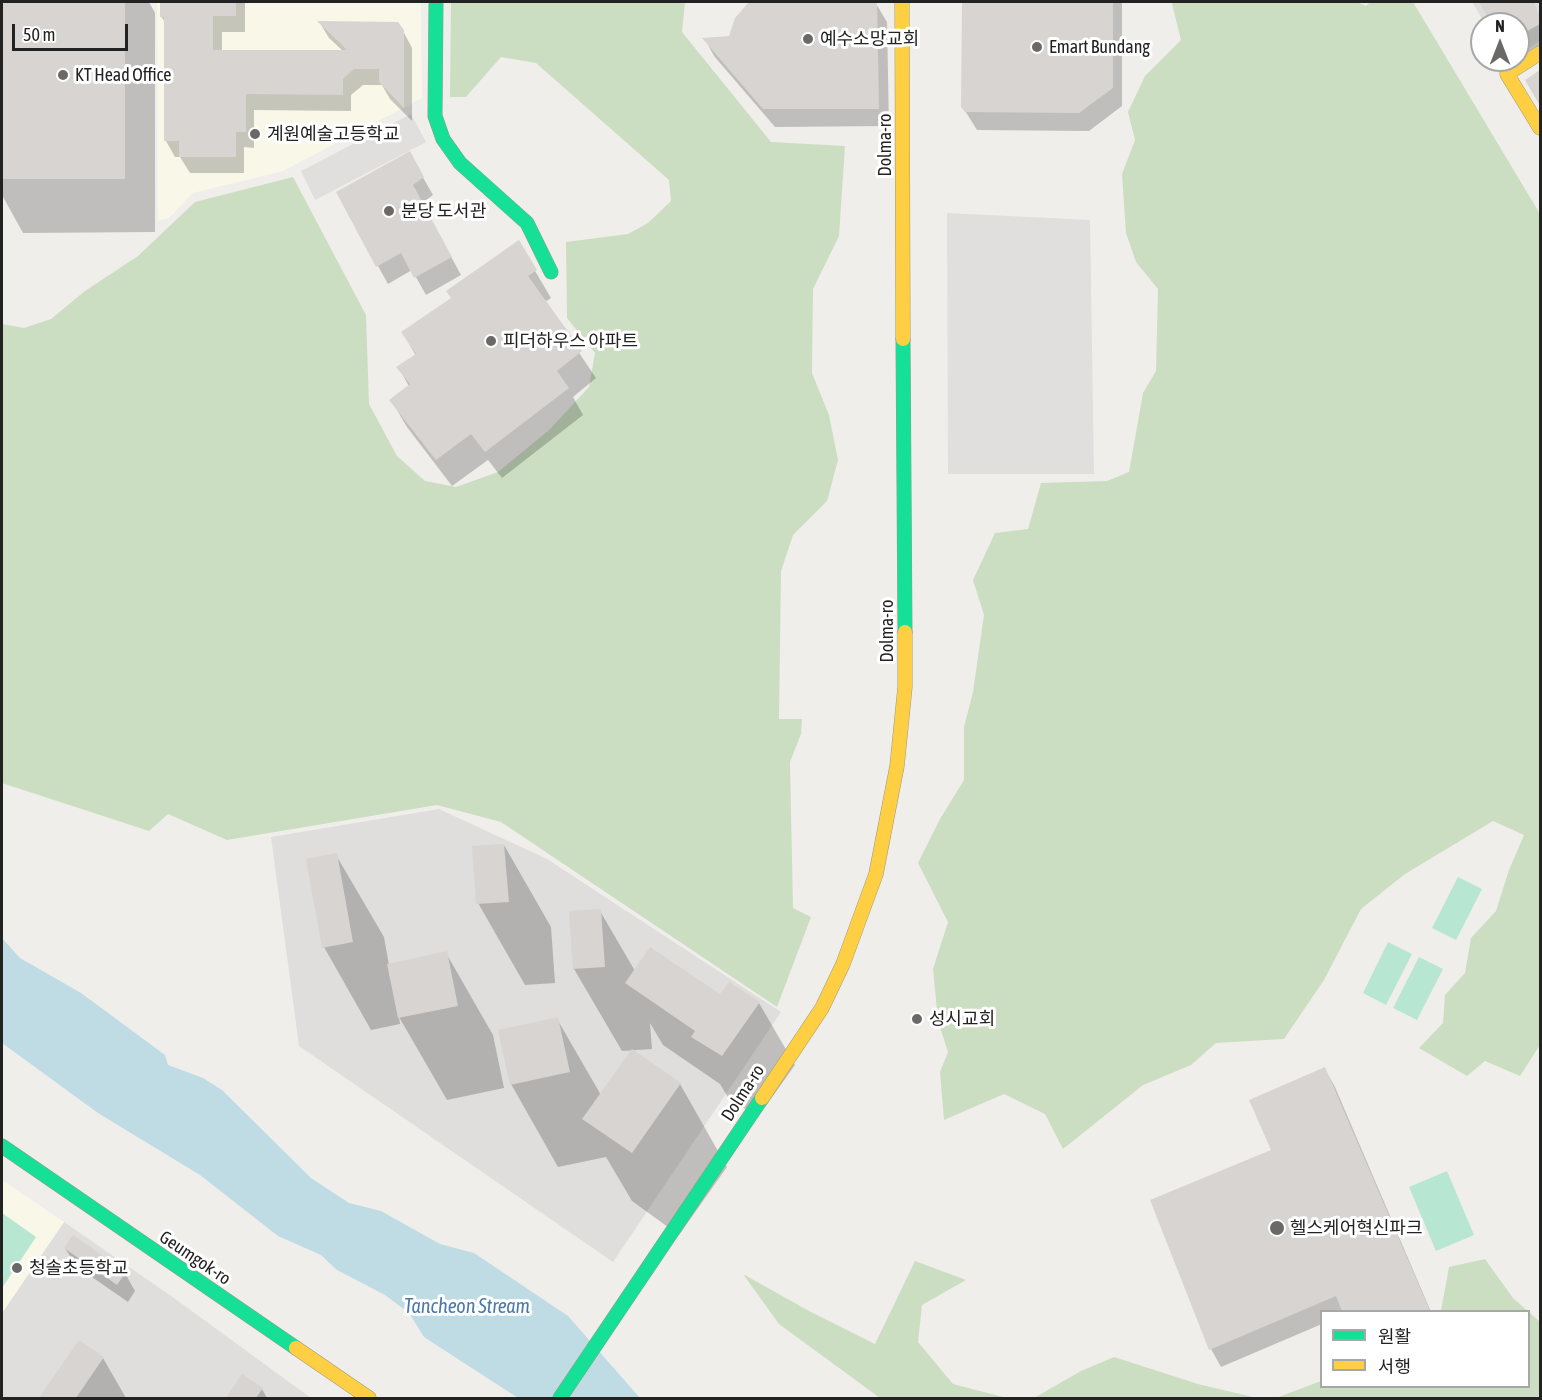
<!DOCTYPE html>
<meta charset="utf-8">
<style>
body{margin:0}
#map{position:relative;width:1542px;height:1400px;overflow:hidden;background:#f0eeeb;font-family:"Asap Condensed","Noto Sans KR",sans-serif}
canvas{display:block}
.frame{position:absolute;inset:0;border:3px solid #222;pointer-events:none}
.legend{position:absolute;left:1320px;top:1310px;width:210px;height:78px;box-sizing:border-box;background:#fff;border:2px solid #a7a7a7;margin:0;padding:8px 10px;list-style:none;font-size:18px;color:#222}
.legend li{display:flex;align-items:center;gap:12px;height:30px}
.legend b{width:30px;border:2px solid #a7a7a7}
.north{position:absolute;left:1470px;top:12px;width:60px;height:60px;box-sizing:border-box;background:#fff;border:2px solid #a7a7a7;border-radius:50%;rotate:0deg;font-size:16px;font-weight:700;line-height:24px;text-align:center;color:#222}
.north::after{content:'';display:block;margin:auto;width:21px;height:27px;background:#6a6968;clip-path:polygon(50% 0,100% 100%,50% 72%,0 100%)}
.scale{position:absolute;left:12px;top:24px;width:116px;height:27px;box-sizing:border-box;border:3px solid #222;border-top:0;padding-left:8px;font-size:18px;line-height:21px;white-space:nowrap;color:#222;-webkit-text-stroke:4px #fff;paint-order:stroke}
</style>
<div id="map">
<canvas width="1542" height="1400"></canvas>
<div class="frame"></div>
<ul class="legend">
<li><b style="height:8px;background:#16e098"></b>원활</li>
<li><b style="height:8px;background:#ffcf43"></b>서행</li>
</ul>
<div class="north">N</div>
<div class="scale">50 m</div>
</div>
<script>
const g = document.querySelector('canvas').getContext('2d');
g.lineJoin = 'round';
function fillPath(path, color) {
  g.fillStyle = color;
  g.fill(path, 'evenodd');
}
function shape(rows) {
  const path = new Path2D();
  for (const r of rows) {
    path.moveTo(r[0], r[1]);
    for (let i = 2; i < r.length; i += 2) path.lineTo(r[i], r[i + 1]);
  }
  return path;
}
function stroke(path, color, width, dash) {
  g.strokeStyle = color;
  g.lineWidth = width;
  g.lineCap = dash ? 'butt' : 'round';
  g.setLineDash(dash || []);
  g.stroke(path);
}
function write(font, color, halo, rows, align = 'center') {
  g.font = font + ' "Asap Condensed","Noto Sans KR",sans-serif';
  g.lineWidth = 6;
  g.setLineDash([]);
  g.textBaseline = 'middle';
  g.strokeStyle = halo;
  g.fillStyle = color;
  for (const [text, x, y, turn = 0] of rows) {
    g.save();
    g.translate(x, y);
    g.rotate((+turn || 0) * Math.PI / 180);
    g.textAlign = isNaN(turn) ? turn : align;
    if (halo) g.strokeText(text, 0, 0);
    g.fillText(text, 0, 0);
    g.restore();
  }
}
fillPath(shape([
 [439,809,547,859,781,1012,613,1262,299,1046,271,837],
 [64,1222,174,1298,311,1398,2,1398,2,1313]
]), '#dfdedc');
fillPath(shape([
 [157,2,421,2,422,98,283,171,193,193,169,218,158,221],
 [2,1180,64,1222,2,1313]
]), '#f8f7e8');
fillPath(shape([
 [1472,2,1540,2,1540,41,1518,56,1518,24,1485,24]
]), '#dededc');
fillPath(shape([
 [451,2,685,2,682,32,771,142,845,146,839,236,813,289,812,373,829,415,838,460,827,501,793,535,781,571,779,719,802,719,801,734,790,762,793,908,811,917,777,1007,501,822,437,805,227,840,168,814,149,831,2,783,2,324,24,328,51,319,85,291,138,256,195,202,293,177,366,315,369,404,397,456,425,481,456,487,498,472,549,430,589,387,595,353,567,318,566,242,628,234,648,223,671,201,669,180,536,63,501,57,466,97,450,97],
 [1174,2,1357,2,1366,6,1370,2,1413,2,1540,214,1540,1045,1520,1076,1485,1061,1467,1076,1419,1048,1443,1023,1445,995,1465,973,1471,938,1496,911,1509,870,1524,835,1493,821,1405,874,1361,909,1324,980,1284,1039,1216,1043,1191,1065,1143,1085,1063,1149,1045,1114,1004,1094,944,1120,940,1072,948,1052,938,1021,933,969,948,922,918,863,940,819,964,780,964,727,973,692,984,615,973,580,995,533,1028,529,1041,483,1107,481,1129,472,1143,393,1156,371,1158,289,1136,262,1126,233,1122,174,1135,140,1128,112,1145,76,1181,40,1172,4],
 [1485,1259,1513,1298,1540,1322,1540,1398,1276,1398,1321,1381,1322,1386,1528,1386,1528,1312,1441,1311,1449,1267],
 [915,1261,966,1280,922,1305,918,1342,953,1384,1007,1398,880,1398,779,1324,743,1274,809,1311,875,1344],
 [1114,1357,1198,1384,1257,1398,1034,1398,1081,1371]
]), '#cbdec1');
fillPath(shape([
 [1458,877,1482,889,1456,940,1432,928],
 [1388,942,1412,954,1386,1005,1363,993],
 [1419,957,1443,969,1417,1020,1393,1008],
 [1447,1171,1474,1235,1436,1251,1409,1187],
 [2,1213,36,1237,2,1288]
]), '#b7e6d2');
fillPath(shape([
 [411,114,426,142,315,200,301,171],
 [947,213,1090,220,1094,474,948,474]
]), '#e0dfde');
fillPath(shape([
 [2,938,20,958,81,993,165,1055,168,1065,203,1078,222,1090,311,1178,349,1203,381,1211,440,1244,474,1253,568,1316,640,1398,518,1398,424,1337,409,1313,385,1295,337,1270,321,1255,278,1236,200,1175,98,1113,2,1043]
]), '#bfdbe3');
fillPath(shape([
 [2,2,149,2,155,13,155,232,23,233,2,195],
 [161,2,245,2,245,32,222,32,222,51,343,51,329,38,320,23,400,25,412,48,412,121,390,99,382,85,363,85,351,95,351,111,254,110,254,148,244,147,244,173,190,173,180,157,175,157,166,141,166,24,161,16],
 [751,2,875,2,887,22,889,126,775,127,714,56,705,39,730,38,745,8],
 [965,2,1122,2,1122,106,1089,131,977,130,962,106],
 [1481,2,1533,2,1540,17,1540,47,1518,59,1518,24,1492,24],
 [409,153,433,195,422,203,461,275,426,295,412,270,388,284,378,266],
 [518,242,551,298,545,302,596,378,573,397,583,415,502,478,488,460,452,486,407,427,391,400,409,386,398,367,416,356,403,333,452,298],
 [504,845,551,927,555,983,525,985,478,903],
 [336,855,384,937,389,965,446,953,493,1035,504,1088,447,1100,399,1017,400,1024,371,1030,324,947],
 [600,911,635,971,721,996,759,1003,795,1065,758,1117,729,1099,720,1084,663,1045,650,1023,652,1049,622,1051,574,969],
 [557,1019,601,1095,680,1084,727,1167,679,1235,632,1201,606,1157,558,1167,511,1084],
 [1325,1069,1335,1087,1431,1312,1322,1312,1322,1324,1221,1367,1211,1349,1273,1151],
 [65,1248,125,1273,135,1291,128,1302,76,1266],
 [79,1342,103,1358,126,1398,41,1398],
 [243,1376,262,1389,267,1398,228,1398]
]), '#0003');
fillPath(shape([
 [2,2,125,2,125,179,2,179],
 [160,2,236,2,236,16,213,16,213,50,347,50,317,21,398,22,404,30,404,108,379,82,379,69,354,69,343,79,343,95,246,94,246,132,236,132,236,157,179,157,179,141,164,141,164,17,160,17],
 [749,2,877,2,879,109,763,109,702,38,729,36,735,18],
 [962,2,1113,2,1113,88,1079,113,965,112,961,107],
 [1479,2,1533,2,1540,16,1540,24,1518,36,1518,24,1491,24],
 [1540,70,1540,106,1525,80],
 [410,151,424,177,413,185,452,257,414,278,401,253,376,267,336,192],
 [519,240,537,270,528,276,582,351,557,371,569,388,485,452,471,434,436,460,389,400,410,384,396,367,416,354,401,332,451,298,446,291],
 [504,844,509,902,476,904,472,846],
 [337,853,353,942,322,948,306,859],
 [601,909,605,967,573,969,569,911],
 [650,947,720,994,729,982,760,1002,722,1056,691,1037,695,1031,625,983],
 [447,951,458,1006,398,1018,387,964],
 [558,1017,570,1072,510,1085,498,1030],
 [632,1049,681,1083,632,1153,582,1119],
 [1325,1067,1430,1311,1342,1311,1336,1296,1209,1350,1150,1200,1271,1150,1249,1100],
 [73,1235,126,1272,117,1285,64,1248],
 [79,1340,104,1357,76,1398,39,1398],
 [242,1374,263,1388,256,1398,226,1398]
]), '#d7d4d2');
const fast = shape([
 [436,2,435,116,443,139,460,163,527,223,551,272],
 [903,339,905,632],
 [2,1146,296,1348],
 [560,1398,762,1098]
]);
const slow = shape([
 [902,2,903,339],
 [1540,53,1507,74,1540,128],
 [762,1098,822,1008,843,964,876,874,897,766,905,687,905,632],
 [296,1348,369,1398]
]);
stroke(fast, '#999a82', 15);
stroke(slow, '#999a82', 15);
stroke(fast, '#16e098', 14);
stroke(slow, '#ffcf43', 14);
for (const [x, y, r, color] of [
 [808,39,6,"#6a6968"],
 [1037,47,6,"#6a6968"],
 [63,75,6,"#6a6968"],
 [255,134,6,"#6a6968"],
 [389,211,6,"#6a6968"],
 [491,341,6,"#6a6968"],
 [917,1019,6,"#6a6968"],
 [1277,1228,8,"#6a6968"],
 [17,1268,6,"#6a6968"]
]) {
  const dot = new Path2D();
  dot.arc(x, y, r, 0, 2 * Math.PI);
  g.fillStyle = color;
  g.fill(dot);
  stroke(dot, '#fff', 2);
}
write('18px', '#222', '#fff', [
 ["예수소망교회",820,39],
 ["Emart Bundang",1049,47],
 ["KT Head Office",75,75],
 ["계원예술고등학교",267,134],
 ["분당 도서관",401,211],
 ["피더하우스 아파트",503,341],
 ["성시교회",929,1019],
 ["헬스케어혁신파크",1290,1228],
 ["청솔초등학교",29,1268]
], 'left');
write('18px', '#222', '#fff', [
 ["Dolma-ro",885,145,-90],
 ["Dolma-ro",887,631,-90],
 ["Dolma-ro",743,1093,-57],
 ["Geumgok-ro",195,1258,34]
]);
write('italic 20px', '#4a7aab', '#fff', [
 ["Tancheon Stream",467,1307]
]);
</script>
